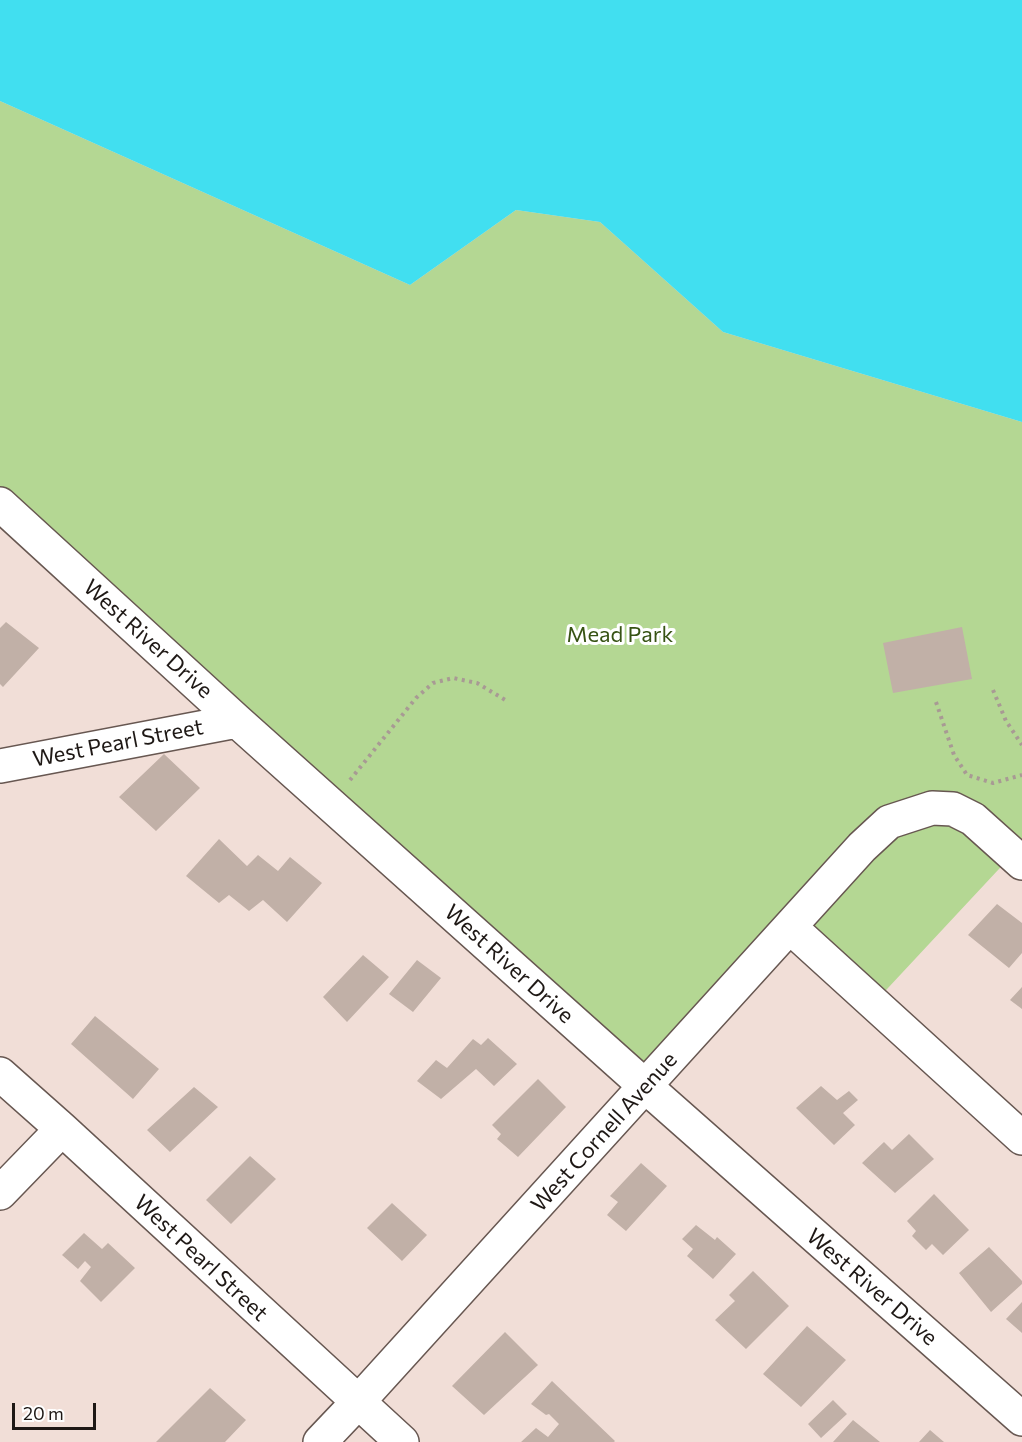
<!DOCTYPE html>
<style>
body{margin:0}
#map{position:relative;width:1022px;height:1442px;overflow:hidden;background:#f1ded7;font-family:Commissioner,sans-serif}
canvas{display:block}
.scale{position:absolute;left:12px;top:1403px;width:84px;height:27px;box-sizing:border-box;border:3px solid #1e1815;border-top:0;padding-left:8px;font-size:18px;line-height:21px;white-space:nowrap;color:#1e1815;-webkit-text-stroke:4px #fff;paint-order:stroke}
</style>
<div id="map">
<canvas width="1022" height="1442"></canvas>
<div class="scale">20 m</div>
</div>
<script>
const g = document.querySelector('canvas').getContext('2d');
g.lineJoin = 'round';
function fillPath(path, color) {
  g.fillStyle = color;
  g.fill(path, 'evenodd');
}
function shape(rows) {
  const path = new Path2D();
  for (const r of rows) {
    path.moveTo(r[0], r[1]);
    for (let i = 2; i < r.length; i += 2) path.lineTo(r[i], r[i + 1]);
  }
  return path;
}
function stroke(path, color, width, dash) {
  g.strokeStyle = color;
  g.lineWidth = width;
  g.lineCap = dash ? 'butt' : 'round';
  g.setLineDash(dash || []);
  g.stroke(path);
}
function write(font, color, halo, rows, align = 'center') {
  g.font = font + ' Commissioner,sans-serif';
  g.lineWidth = 6;
  g.setLineDash([]);
  g.textBaseline = 'middle';
  g.strokeStyle = halo;
  g.fillStyle = color;
  for (const [text, x, y, turn = 0] of rows) {
    g.save();
    g.translate(x, y);
    g.rotate((+turn || 0) * Math.PI / 180);
    g.textAlign = isNaN(turn) ? turn : align;
    if (halo) g.strokeText(text, 0, 0);
    g.fillText(text, 0, 0);
    g.restore();
  }
}
fillPath(shape([
 [0,101,410,285,516,210,600,222,723,332,1022,422,1022,863,1012,855,874,1003,790,927,645,1086,0,504]
]), '#b4d793');
fillPath(shape([
 [0,0,1022,0,1022,422,723,332,600,222,516,210,410,285,0,101]
]), '#41dff0');
fillPath(shape([
 [6,622,39,648,3,687,0,684,0,628],
 [962,627,972,679,893,693,883,643],
 [164,754,200,788,156,831,119,797],
 [219,839,247,866,258,855,278,871,290,857,322,883,287,922,263,900,249,911,229,895,219,903,186,876],
 [997,904,1022,923,1022,953,1009,968,968,935],
 [363,955,389,977,347,1022,323,997],
 [417,960,441,978,413,1012,389,994],
 [1022,987,1022,1009,1010,1000],
 [95,1016,159,1069,133,1099,71,1044],
 [488,1038,517,1064,494,1086,476,1069,441,1099,417,1081,436,1060,447,1068,473,1039,481,1045],
 [538,1079,566,1107,518,1157,497,1139,501,1134,492,1125],
 [821,1086,837,1100,849,1091,858,1100,843,1113,855,1125,834,1145,796,1108],
 [194,1087,218,1107,170,1152,147,1130],
 [909,1134,934,1159,895,1193,862,1163,884,1142,892,1150],
 [250,1156,276,1179,231,1224,206,1200],
 [641,1163,667,1186,626,1231,607,1215,618,1202,610,1196],
 [934,1194,969,1230,943,1255,932,1244,926,1250,912,1236,916,1231,907,1221],
 [392,1203,427,1235,402,1261,367,1228],
 [696,1225,715,1240,717,1237,736,1254,713,1279,687,1256,693,1249,682,1239],
 [84,1233,102,1249,108,1243,135,1268,101,1302,80,1281,91,1267,85,1261,78,1269,62,1255],
 [989,1247,1022,1281,1022,1284,991,1312,959,1273],
 [753,1271,789,1306,746,1349,715,1320,735,1301,729,1295],
 [1022,1302,1022,1333,1006,1319],
 [807,1326,846,1360,801,1407,763,1374],
 [505,1332,538,1365,484,1415,452,1386],
 [552,1381,615,1441,614,1442,521,1442,536,1428,548,1437,559,1424,549,1414,546,1415,531,1404],
 [210,1388,246,1420,225,1442,156,1442],
 [833,1400,847,1414,821,1438,808,1424],
 [853,1420,880,1442,833,1442],
 [930,1430,944,1442,919,1442]
]), '#c1b0a7');
const minor = shape([
 [0,504,237,721,645,1086,1022,1419],
 [0,766,237,721],
 [790,927,1022,1138],
 [0,1074,62,1129,402,1442],
 [0,1193,62,1129],
 [320,1442,358,1402,862,847,889,822,932,808,953,809,973,819,1022,863]
]);
stroke(minor, '#675751', 36);
stroke(shape([
 [993,690,1006,721,1022,745],
 [936,702,954,755,967,775,993,783,1022,775],
 [350,780,416,698,433,683,453,678,477,683,507,701]
]), '#a89a94', 4, [3, 4.5]);
stroke(minor, '#fff', 33);
write('22px', '#375314', '#fff', [
 ["Mead Park",620,635]
]);
write('22px', '#1e1815', '#fff', [
 ["West River Drive",148,639,42],
 ["West Pearl Street",118,743,-11],
 ["West River Drive",509,964,42],
 ["West Cornell Avenue",604,1132,-48],
 ["West Pearl Street",201,1258,43],
 ["West River Drive",872,1287,41]
]);
</script>
